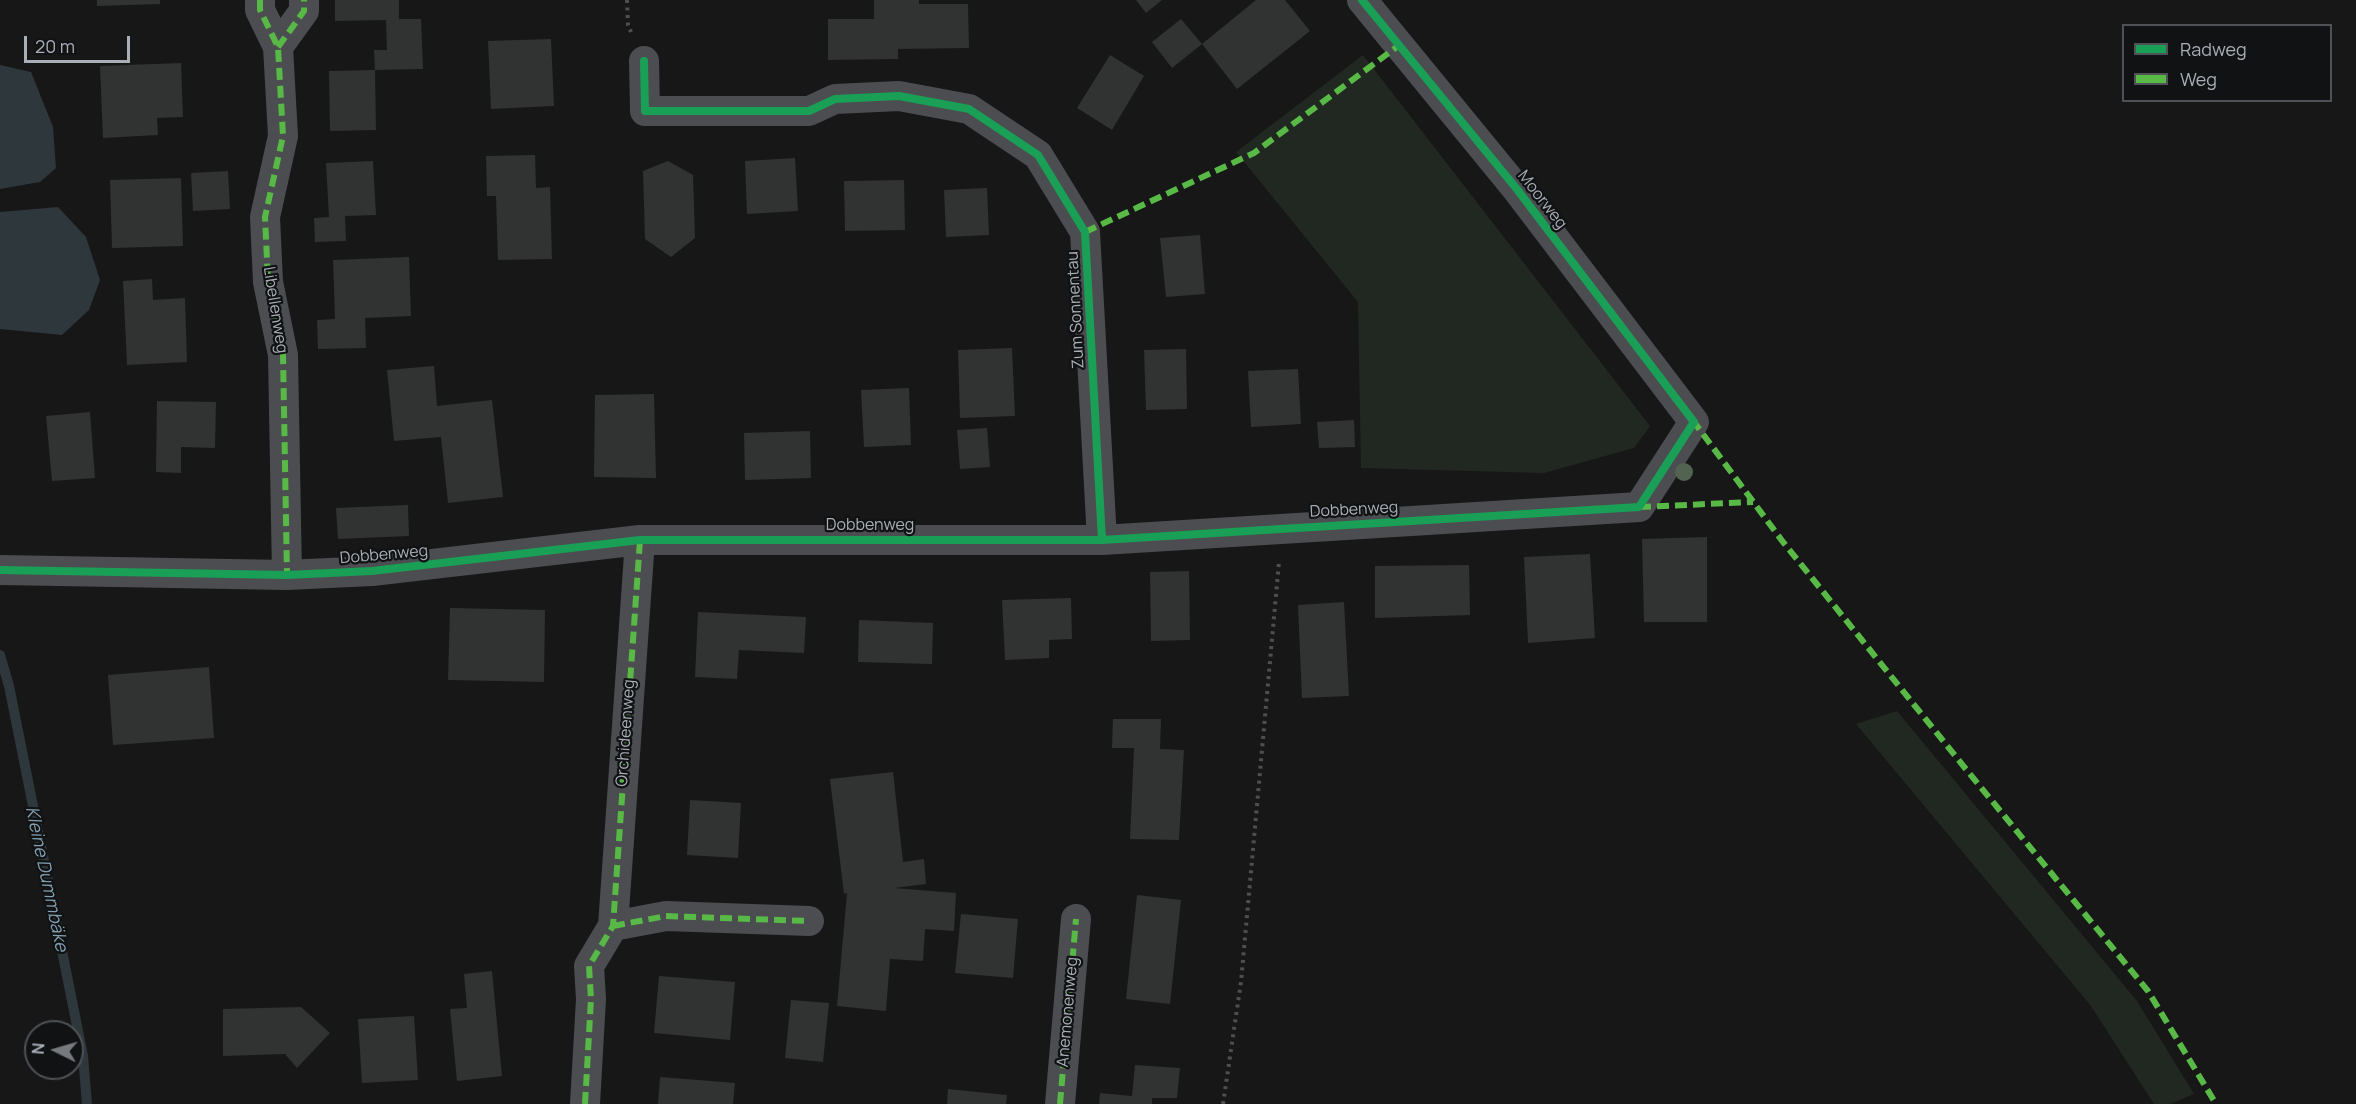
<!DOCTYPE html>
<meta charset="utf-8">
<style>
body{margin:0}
#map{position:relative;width:2356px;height:1104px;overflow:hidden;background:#171717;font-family:Manrope,sans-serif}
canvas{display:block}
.legend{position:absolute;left:2122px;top:24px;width:210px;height:78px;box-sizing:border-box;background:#111213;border:2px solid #4e5155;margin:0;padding:8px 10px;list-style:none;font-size:18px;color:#a9afb7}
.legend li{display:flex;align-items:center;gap:12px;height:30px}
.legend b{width:30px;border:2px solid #4e5155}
.north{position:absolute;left:24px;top:1020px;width:60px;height:60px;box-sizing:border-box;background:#111213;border:2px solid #4e5155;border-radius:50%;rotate:275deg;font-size:16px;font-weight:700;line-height:24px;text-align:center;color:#a9afb7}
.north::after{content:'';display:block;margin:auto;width:21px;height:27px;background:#767a7f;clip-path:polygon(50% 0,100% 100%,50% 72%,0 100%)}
.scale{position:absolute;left:24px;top:36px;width:106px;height:27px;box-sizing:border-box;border:3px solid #a9afb7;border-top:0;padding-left:8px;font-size:18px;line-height:21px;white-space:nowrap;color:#a9afb7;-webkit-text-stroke:4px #111213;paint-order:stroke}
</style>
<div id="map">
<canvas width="2356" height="1104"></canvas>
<ul class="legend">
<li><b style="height:8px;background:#1a9f57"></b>Radweg</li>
<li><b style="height:8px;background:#58b947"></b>Weg</li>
</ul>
<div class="north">N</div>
<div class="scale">20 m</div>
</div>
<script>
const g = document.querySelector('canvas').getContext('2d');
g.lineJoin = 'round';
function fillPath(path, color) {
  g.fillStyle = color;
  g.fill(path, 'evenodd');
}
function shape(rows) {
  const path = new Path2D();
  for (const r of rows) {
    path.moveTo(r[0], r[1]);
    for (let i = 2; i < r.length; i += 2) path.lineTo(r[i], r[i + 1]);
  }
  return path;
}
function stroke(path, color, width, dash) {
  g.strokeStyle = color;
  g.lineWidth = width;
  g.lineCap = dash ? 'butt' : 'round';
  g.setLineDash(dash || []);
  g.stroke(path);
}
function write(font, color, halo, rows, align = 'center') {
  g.font = font + ' Manrope,sans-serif';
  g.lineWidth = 4.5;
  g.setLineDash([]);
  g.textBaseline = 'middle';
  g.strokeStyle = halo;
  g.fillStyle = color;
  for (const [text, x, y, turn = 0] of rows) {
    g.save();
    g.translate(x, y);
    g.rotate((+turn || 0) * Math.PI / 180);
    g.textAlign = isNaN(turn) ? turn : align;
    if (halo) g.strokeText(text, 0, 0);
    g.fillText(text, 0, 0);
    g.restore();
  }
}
fillPath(shape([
 [1363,55,1650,426,1634,448,1544,473,1361,468,1358,302,1236,152],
 [1897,711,2137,1001,2194,1094,2170,1104,2154,1104,2091,1006,1856,724]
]), '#212821');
fillPath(shape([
 [0,65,31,72,53,127,56,168,40,182,0,189],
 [58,207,86,237,100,280,89,310,62,335,0,329,0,212]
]), '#2e373c');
stroke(shape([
 [0,655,9,686,83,1056,87,1104]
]), '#2e373c', 10);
fillPath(shape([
 [97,0,160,0,160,4,97,6],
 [335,0,399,0,399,19,421,19,423,69,375,70,374,50,387,50,386,20,335,21],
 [874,0,919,0,919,4,968,4,969,48,898,49,898,59,828,60,828,19,874,19],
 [1136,0,1162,0,1146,13],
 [1256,0,1285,0,1310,31,1237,89,1202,44],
 [1181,19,1202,44,1172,68,1152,42],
 [551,39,554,106,491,109,488,41],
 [1110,55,1144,76,1112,130,1077,108],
 [181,63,183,117,157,118,158,135,103,138,100,66],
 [375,70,376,130,330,131,329,71],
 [535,155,536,188,550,187,552,259,498,260,496,196,487,196,486,156],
 [795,158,798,211,747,214,745,161],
 [373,161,376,215,345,216,346,241,315,242,314,218,329,217,326,163],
 [668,161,693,175,695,238,671,257,645,239,643,171],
 [228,171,230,209,193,211,191,173],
 [181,178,183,246,112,248,110,180],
 [904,180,905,230,845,231,844,181],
 [987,188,989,235,946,237,944,190],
 [1200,235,1205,294,1166,297,1160,238],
 [409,257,411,316,365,318,366,348,318,349,317,320,335,319,333,260],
 [152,279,153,300,185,298,187,362,127,365,123,281],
 [1012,348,1015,416,960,418,958,350],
 [1186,349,1187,409,1146,410,1144,350],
 [434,366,437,406,492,400,503,497,448,503,441,437,394,441,387,370],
 [1298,369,1301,424,1251,427,1248,371],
 [909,388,911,445,864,447,861,390],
 [654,394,656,478,594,477,595,395],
 [157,401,216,402,215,448,181,447,181,473,156,472],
 [90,412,95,478,52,481,46,416],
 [1354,420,1355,447,1319,448,1317,422],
 [987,428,990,467,960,469,957,430],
 [810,431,811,478,745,480,744,433],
 [408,505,409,536,338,539,336,508],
 [1707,537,1707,622,1644,622,1642,539],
 [1590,554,1595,638,1528,643,1524,557],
 [1469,565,1470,615,1375,618,1375,566],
 [1189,571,1190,640,1151,641,1150,572],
 [1071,598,1072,639,1049,640,1049,658,1005,660,1002,600],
 [1344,602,1349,696,1302,698,1298,605],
 [450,608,545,610,544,682,448,680],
 [698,612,806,617,804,653,739,650,737,679,695,677],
 [859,620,933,623,932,664,858,662],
 [209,667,214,738,113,745,108,675],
 [1113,719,1161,719,1160,749,1184,750,1179,840,1130,839,1134,748,1112,748],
 [893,772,903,862,924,859,926,884,894,888,956,893,954,931,925,929,923,961,890,959,886,1011,837,1006,847,893,844,894,830,779],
 [690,800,741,803,738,858,687,855],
 [1137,895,1181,900,1170,1004,1126,999],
 [961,914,1018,919,1013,978,955,973],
 [492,971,502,1076,457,1081,450,1009,467,1008,464,974],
 [659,976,735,982,730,1040,654,1033],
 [791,1000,829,1003,823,1062,785,1058],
 [301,1007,330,1033,297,1068,285,1054,223,1056,223,1009],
 [414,1016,418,1080,362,1083,358,1019],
 [1135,1065,1180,1068,1177,1098,1152,1098,1152,1104,1099,1104,1100,1093,1132,1096],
 [660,1077,735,1083,733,1104,658,1104],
 [948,1089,1007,1095,1006,1104,947,1104]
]), '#313232');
stroke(shape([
 [627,0,628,25,631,32],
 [1223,1104,1241,982,1279,562]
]), '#4d4f51', 4, [3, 4.5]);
stroke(shape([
 [260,0,260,10,278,47,283,136,265,217,268,282,283,355,287,575],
 [278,47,304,11,304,0],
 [644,61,645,111,809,111,835,99,899,96,969,109,1038,155,1085,232,1102,540],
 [0,570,287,575,372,571,640,540,1102,540,1639,507,1694,422,1516,188,1362,0],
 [613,926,666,916,809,921],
 [585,1104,591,999,589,966,613,926,640,540],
 [1060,1104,1076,919]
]), '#4c4d50', 30);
stroke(shape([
 [260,0,260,10,278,47,283,136,265,217,268,282,283,355,287,575],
 [278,47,304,11,304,0],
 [1085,232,1254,153,1398,46],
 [1692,424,1694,422,1783,542,1965,768,2148,991,2216,1104],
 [1639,507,1753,502],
 [613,926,666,916,809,921],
 [585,1104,591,999,589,966,613,926,640,540],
 [1060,1104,1076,919]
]), '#58b947', 6, [12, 6]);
stroke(shape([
 [644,61,645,111,809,111,835,99,899,96,969,109,1038,155,1085,232,1102,540],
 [0,570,287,575,372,571,640,540,1102,540,1639,507,1694,422,1516,188,1362,0]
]), '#1a9f57', 8);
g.fillStyle = '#526351';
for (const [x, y] of [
 [1684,472]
]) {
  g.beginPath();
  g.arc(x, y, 9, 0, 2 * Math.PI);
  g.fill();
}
write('16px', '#a9afb7', '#111213', [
 ["Moorweg",1542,200,52],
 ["Libellenweg",275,310,81],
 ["Zum Sonnentau",1076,310,-93],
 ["Dobbenweg",1354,510,-3],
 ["Dobbenweg",870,526],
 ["Dobbenweg",384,555,-5],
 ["Orchideenweg",626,733,-86],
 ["Anemonenweg",1068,1012,-85]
]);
write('italic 18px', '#829fb0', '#111213', [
 ["Kleine Dummbäke",46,879,78]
]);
</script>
